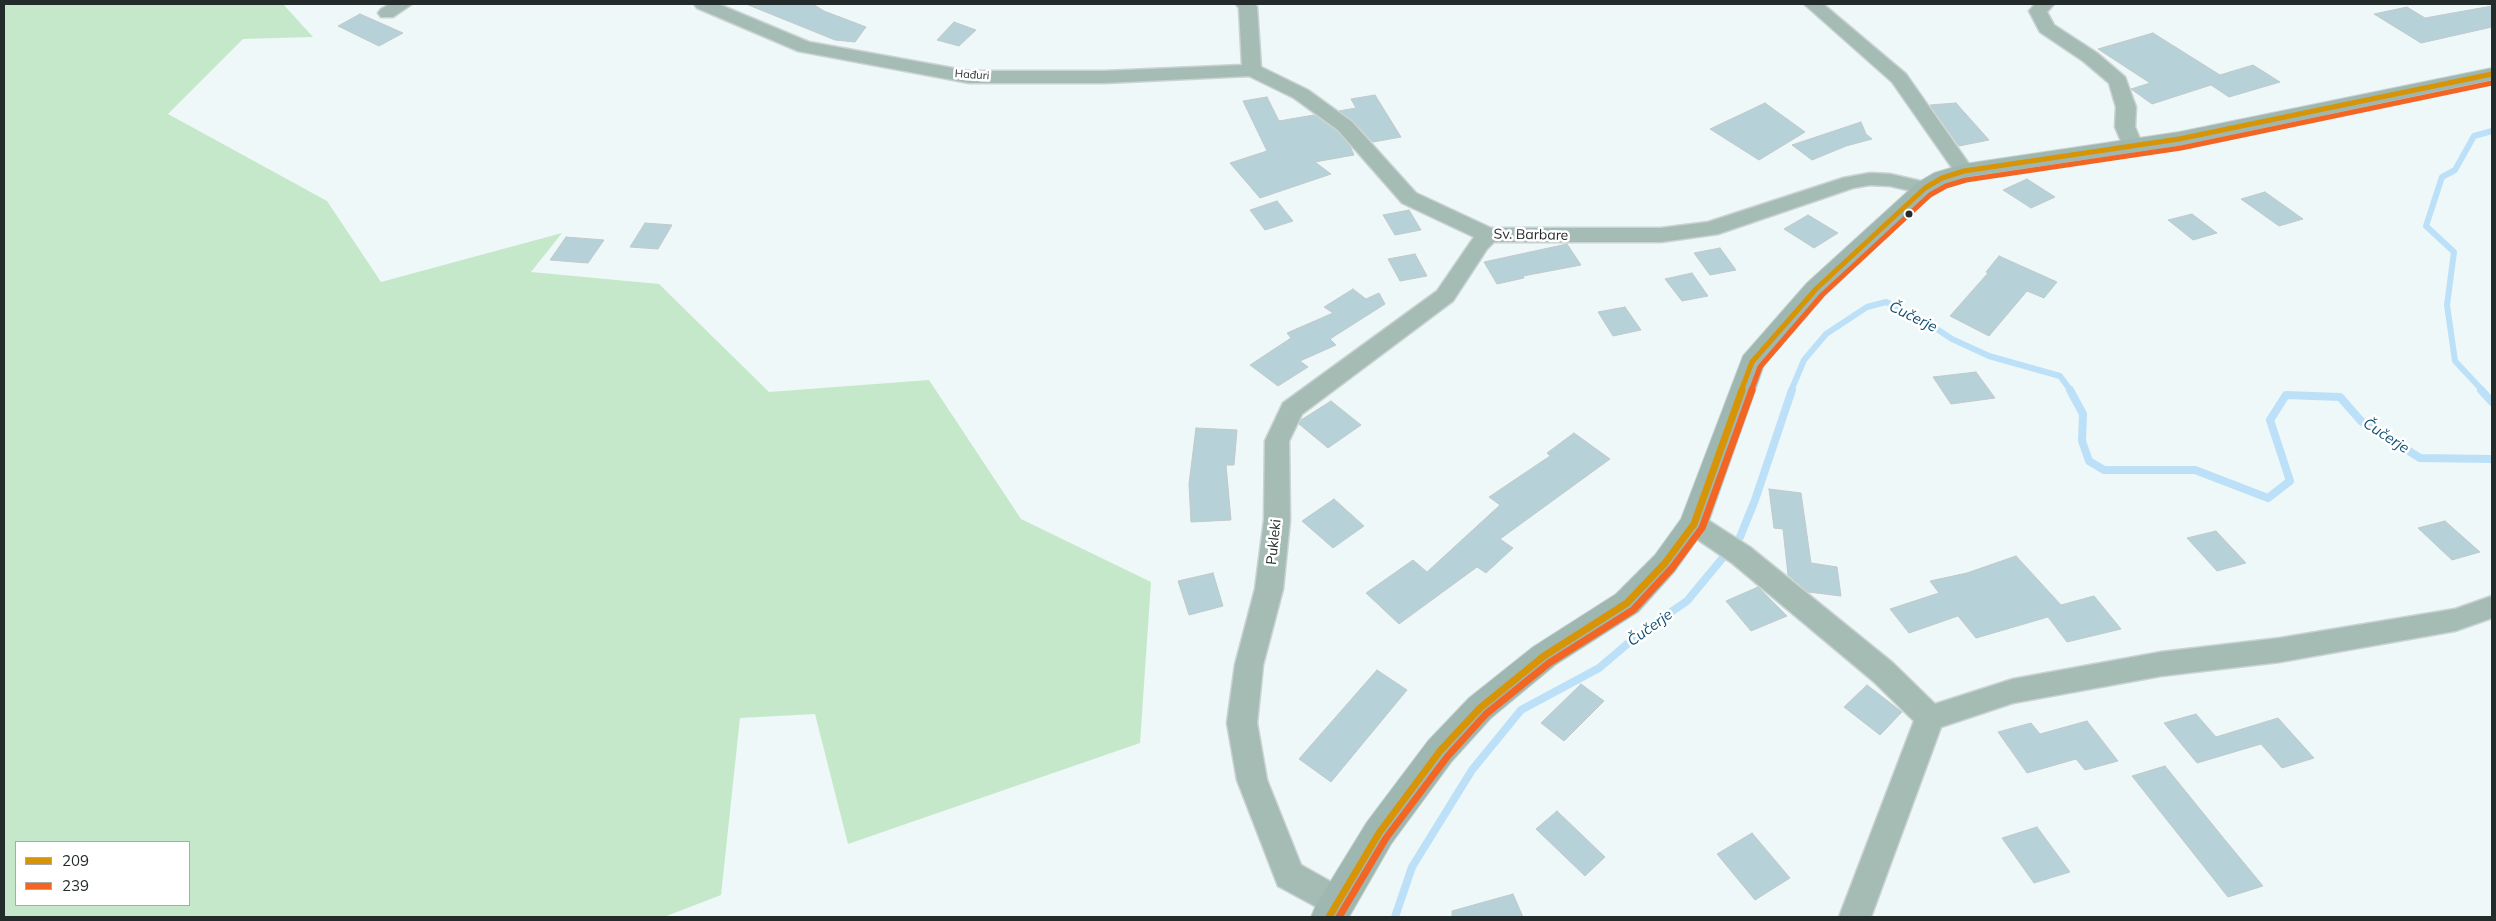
<!DOCTYPE html>
<meta charset="utf-8">
<style>
body{margin:0}
#map{position:relative;width:2496px;height:921px;overflow:hidden;background:#eef8f8;font-family:Mulish,sans-serif}
canvas{display:block}
.frame{position:absolute;inset:0;border:5px solid #242c2b;pointer-events:none}
.legend{position:absolute;left:15px;top:841px;width:175px;height:65px;box-sizing:border-box;background:#fff;border:1px solid #a7abaa;margin:0;padding:6px 9px;list-style:none;font-size:15px;color:#242c2b}
.legend li{display:flex;align-items:center;gap:10px;height:25px}
.legend b{width:25px;border:1px solid #a7abaa}
</style>
<div id="map">
<canvas width="2496" height="921"></canvas>
<div class="frame"></div>
<ul class="legend">
<li><b style="height:6px;background:#d79406"></b>209</li>
<li><b style="height:6px;background:#f26522"></b>239</li>
</ul>
</div>
<script>
const g = document.querySelector('canvas').getContext('2d');
g.lineJoin = 'round';
function fillPath(path, color) {
  g.fillStyle = color;
  g.fill(path, 'evenodd');
}
function shape(rows) {
  const path = new Path2D();
  for (const r of rows) {
    path.moveTo(r[0], r[1]);
    for (let i = 2; i < r.length; i += 2) path.lineTo(r[i], r[i + 1]);
  }
  return path;
}
function stroke(path, color, width, dash) {
  g.strokeStyle = color;
  g.lineWidth = width;
  g.lineCap = dash ? 'butt' : 'round';
  g.setLineDash(dash || []);
  g.stroke(path);
}
function write(font, color, halo, rows, align = 'center') {
  g.font = font + ' Mulish,sans-serif';
  g.lineWidth = 5;
  g.setLineDash([]);
  g.textBaseline = 'middle';
  g.strokeStyle = halo;
  g.fillStyle = color;
  for (const [text, x, y, turn = 0] of rows) {
    g.save();
    g.translate(x, y);
    g.rotate((+turn || 0) * Math.PI / 180);
    g.textAlign = isNaN(turn) ? turn : align;
    if (halo) g.strokeText(text, 0, 0);
    g.fillText(text, 0, 0);
    g.restore();
  }
}
fillPath(shape([
 [4,4,283,4,313,37,243,39,168,114,327,201,381,282,562,233,531,272,659,284,769,392,929,380,1021,519,1151,582,1140,743,848,844,815,714,740,718,721,895,664,917,4,917],
 [16,842,189,842,189,905,16,905]
]), '#c5e8ca');
stroke(shape([
 [1791,391,1804,360,1826,334,1867,307,1886,302,1917,316,1952,339,1989,356,2060,376,2071,391],
 [2483,391,2455,361,2447,305,2454,252,2426,226,2442,177,2455,170,2474,136,2492,131]
]), '#bce0f8', 6);
stroke(shape([
 [2070,390,2083,414,2082,441,2089,461,2104,470,2195,470,2268,498,2290,481,2270,420,2286,395,2340,397,2361,421,2420,458,2492,459],
 [2481,390,2492,402],
 [1395,917,1412,867,1472,770,1521,710,1599,668,1639,634,1687,601,1740,537,1755,500,1792,390]
]), '#bce0f8', 8);
const building = shape([
 [746,4,813,4,824,11,866,27,855,42,835,40,746,4],
 [2492,6,2492,27,2421,43,2374,14,2407,7,2425,18,2492,6],
 [360,14,403,33,379,46,338,26,360,14],
 [954,22,976,30,959,46,937,40,954,22],
 [2153,33,2220,75,2253,65,2280,82,2229,97,2211,85,2152,104,2131,89,2150,83,2098,49,2153,33],
 [1375,95,1401,137,1373,142,1353,121,1339,111,1356,108,1351,99,1375,95],
 [1267,97,1279,121,1314,115,1337,131,1350,146,1354,155,1315,162,1331,174,1260,198,1230,163,1267,151,1243,101,1267,97],
 [1765,103,1805,132,1759,160,1710,129,1765,103],
 [1956,103,1989,140,1959,146,1930,105,1956,103],
 [1861,122,1866,134,1872,139,1846,146,1812,160,1792,145,1861,122],
 [2027,179,2055,197,2031,208,2003,190,2027,179],
 [2265,192,2303,219,2279,226,2241,199,2265,192],
 [1277,201,1293,221,1265,230,1250,210,1277,201],
 [1409,210,1421,230,1395,235,1383,215,1409,210],
 [2192,214,2217,233,2193,240,2168,220,2192,214],
 [1808,215,1838,233,1814,248,1784,229,1808,215],
 [645,223,672,225,658,249,630,247,645,223],
 [566,237,604,240,588,263,550,260,566,237],
 [1567,244,1581,265,1523,276,1524,278,1497,284,1484,262,1567,244],
 [1720,248,1736,270,1710,275,1694,253,1720,248],
 [1415,254,1427,276,1400,281,1388,259,1415,254],
 [1999,256,2057,282,2044,298,2027,291,1989,336,1950,316,1988,273,1986,272,1999,256],
 [1692,273,1708,296,1682,301,1665,279,1692,273],
 [1353,289,1366,299,1379,293,1385,304,1330,339,1336,345,1300,361,1308,367,1278,386,1250,365,1291,338,1287,333,1333,313,1324,307,1353,289],
 [1625,307,1641,330,1613,336,1598,312,1625,307],
 [1976,372,1995,398,1951,404,1933,377,1976,372],
 [1331,401,1361,425,1328,448,1299,424,1301,420,1331,401],
 [1196,428,1237,430,1234,465,1226,465,1231,520,1191,522,1189,484,1196,428],
 [1574,433,1610,459,1500,539,1513,548,1486,573,1477,567,1399,624,1366,593,1413,560,1427,572,1500,505,1489,497,1550,456,1547,453,1574,433],
 [1769,489,1801,493,1811,563,1837,567,1841,596,1808,592,1788,575,1783,529,1774,528,1769,489],
 [1334,499,1364,526,1333,548,1302,521,1334,499],
 [2445,521,2480,552,2452,560,2418,528,2445,521],
 [2216,531,2246,563,2217,571,2187,538,2216,531],
 [2016,556,2061,605,2094,596,2121,629,2067,642,2048,617,1976,638,1958,616,1909,633,1890,609,1939,593,1930,581,1967,573,2016,556],
 [1213,573,1223,606,1189,615,1178,581,1213,573],
 [1758,587,1787,616,1751,631,1726,601,1758,587],
 [1377,670,1407,690,1331,782,1299,759,1377,670],
 [1581,684,1604,701,1564,741,1541,723,1581,684],
 [1867,685,1902,712,1880,735,1844,707,1867,685],
 [2196,714,2216,737,2278,718,2314,758,2282,768,2261,744,2197,763,2164,723,2196,714],
 [2087,721,2118,761,2085,770,2076,759,2027,773,1998,732,2031,723,2040,734,2087,721],
 [2165,766,2225,840,2263,886,2228,897,2132,776,2165,766],
 [1557,811,1605,857,1585,876,1536,829,1557,811],
 [2037,827,2070,872,2034,883,2002,838,2037,827],
 [1752,833,1790,878,1755,900,1717,854,1752,833],
 [1513,894,1523,917,1452,917,1452,911,1513,894]
]);
fillPath(building, '#b6d2d8');
stroke(building, '#c1c9ca', 1);
const street = shape([
 [390,4,412,4,393,17,381,17,378,13,381,9,390,4],
 [694,4,718,4,809,42,969,71,1105,71,1242,65,1239,8,1236,4,1255,4,1257,7,1261,67,1308,90,1352,122,1416,193,1491,228,1661,228,1708,222,1843,178,1870,173,1890,174,1925,182,1932,183,1935,188,1932,193,1925,194,1890,186,1870,185,1853,188,1718,234,1661,242,1494,242,1487,249,1453,301,1302,414,1289,441,1290,520,1283,589,1263,665,1257,723,1267,780,1301,865,1349,892,1354,903,1349,914,1335,917,1278,886,1237,780,1227,723,1235,665,1255,589,1264,520,1265,441,1283,403,1437,291,1474,237,1402,203,1338,130,1294,98,1249,76,1105,83,969,83,798,51,697,8,694,4],
 [1804,4,1823,4,1906,74,1974,171,1971,175,1964,177,1957,175,1892,82,1804,4],
 [2035,4,2054,4,2047,12,2054,25,2097,53,2125,77,2136,107,2135,127,2143,146,2140,150,2133,152,2126,150,2123,146,2115,127,2116,107,2109,83,2083,61,2040,32,2029,11,2035,4],
 [1694,514,1703,517,1750,547,1893,663,1935,704,2013,679,2161,652,2280,638,2455,609,2492,596,2492,618,2455,631,2280,662,2161,676,2013,703,1941,727,1871,917,1839,917,1914,721,1873,681,1732,563,1685,531,1681,524,1685,517,1694,514]
]);
const secondary = shape([
 [2492,68,2492,80,2179,146,1967,177,1950,183,1933,193,1825,295,1764,365,1708,524,1675,571,1638,612,1555,665,1491,718,1452,761,1391,844,1349,917,1311,917,1316,905,1367,822,1428,741,1469,698,1533,647,1616,594,1655,555,1681,519,1743,356,1807,283,1917,183,1934,173,1964,164,2179,132,2492,68]
]);
stroke(street, '#cad2d2', 3);
stroke(secondary, '#cad2d2', 2);
fillPath(street, '#a5bcb4');
fillPath(secondary, '#9eb7b1');
stroke(shape([
 [1741,391,1752,362,1816,289,1925,188,1942,178,1964,171,2179,139,2492,74]
]), '#d79406', 5);
stroke(shape([
 [1329,917,1379,833,1440,751,1480,708,1544,656,1627,603,1665,563,1694,524,1742,390]
]), '#d79406', 7);
stroke(shape([
 [1751,391,1760,367,1822,295,1930,195,1946,186,1966,180,2181,148,2492,83]
]), '#f26522', 5);
stroke(shape([
 [1339,917,1386,838,1447,757,1486,714,1549,663,1633,610,1672,568,1702,528,1752,390]
]), '#f26522', 7);
for (const [x, y, r, color] of [
 [1909,214,4.5,"#242c2b"]
]) {
  const dot = new Path2D();
  dot.arc(x, y, r, 0, 2 * Math.PI);
  g.fillStyle = color;
  g.fill(dot);
  stroke(dot, '#fff', 2);
}
write('11px', '#242c2b', '#fff', [
 ["Hađuri",972,75,4]
]);
write('14px', '#242c2b', '#fff', [
 ["Sv. Barbare",1531,235,1],
 ["Pukleki",1274,542,-84]
]);
write('italic 15px', '#104f74', '#fff', [
 ["Čučerje",1913,317,26],
 ["Čučerje",2386,436,33],
 ["Čučerje",1650,628,-36]
]);
</script>
